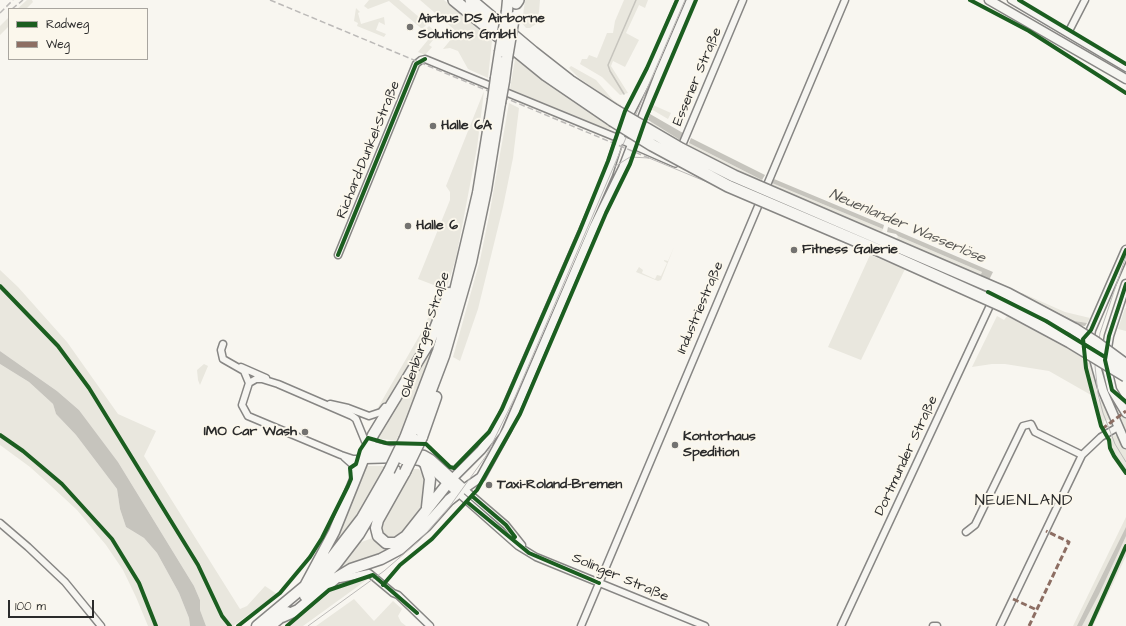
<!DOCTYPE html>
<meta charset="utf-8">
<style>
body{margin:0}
#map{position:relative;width:1126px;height:626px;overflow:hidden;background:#f8f6f0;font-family:"Architects Daughter",sans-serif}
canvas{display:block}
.legend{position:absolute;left:8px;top:8px;width:140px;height:52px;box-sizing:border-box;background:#fbf7ec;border:1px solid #a8a59f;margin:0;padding:5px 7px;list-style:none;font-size:12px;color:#2b2b2b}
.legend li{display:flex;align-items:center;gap:8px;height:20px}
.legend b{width:20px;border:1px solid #a8a59f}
.scale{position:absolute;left:8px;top:600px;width:86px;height:18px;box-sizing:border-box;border:2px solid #2b2b2b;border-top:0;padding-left:5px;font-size:12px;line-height:14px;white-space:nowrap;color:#2b2b2b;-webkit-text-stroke:3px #fbf7ec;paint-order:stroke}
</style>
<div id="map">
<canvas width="1126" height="626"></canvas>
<ul class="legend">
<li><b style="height:5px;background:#1b5e20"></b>Radweg</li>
<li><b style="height:5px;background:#8d6e63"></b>Weg</li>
</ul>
<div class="scale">100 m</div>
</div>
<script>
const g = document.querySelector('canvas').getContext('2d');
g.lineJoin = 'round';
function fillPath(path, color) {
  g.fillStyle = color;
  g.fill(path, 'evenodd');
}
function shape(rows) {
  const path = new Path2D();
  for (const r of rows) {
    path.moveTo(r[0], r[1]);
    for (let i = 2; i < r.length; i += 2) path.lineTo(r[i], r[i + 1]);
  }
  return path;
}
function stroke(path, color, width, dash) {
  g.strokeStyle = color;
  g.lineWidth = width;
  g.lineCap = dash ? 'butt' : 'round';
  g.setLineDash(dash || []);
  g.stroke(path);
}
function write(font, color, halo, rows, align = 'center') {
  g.font = font + ' "Architects Daughter",sans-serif';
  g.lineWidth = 4;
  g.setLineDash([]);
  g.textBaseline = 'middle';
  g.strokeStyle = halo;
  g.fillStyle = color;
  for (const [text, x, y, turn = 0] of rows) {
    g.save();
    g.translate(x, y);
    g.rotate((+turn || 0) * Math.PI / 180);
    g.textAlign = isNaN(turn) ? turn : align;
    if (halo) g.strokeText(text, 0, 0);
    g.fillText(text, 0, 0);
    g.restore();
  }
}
fillPath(shape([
 [27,0,32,0,33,2,26,9,17,9],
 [369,0,399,0,427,24,422,29,389,1,368,9,364,6],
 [420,0,444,0,492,41,488,78,468,69,458,51,450,48,443,49,457,32],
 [525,0,540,0,539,12,536,24,530,28,526,28,522,23],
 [624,0,648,0,645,8,639,5,626,33,639,40,625,67,613,61,611,66,628,93,620,95,602,77,580,64,582,59,587,59,589,55,597,58,607,33,613,33,615,21],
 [356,8,360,12,358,13,361,24,384,17,385,25,379,22,376,30,386,34,384,37,357,26,358,23,354,21],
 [9,17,9,26,0,35,0,26],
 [429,26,438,34,429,45,432,47,425,55,418,52,432,35,426,29],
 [515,59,545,82,611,127,610,129,604,128,510,89],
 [571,66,596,80,613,100,621,105,620,107,579,78,569,68],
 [484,91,477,148,465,211,456,258,444,297,431,329,405,372,387,402,376,411,425,326,439,287,418,279,450,200,450,192,446,186],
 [509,103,519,108,513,158,503,207,478,309,460,361,453,357,480,260,490,211],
 [653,105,671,113,668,119,651,109],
 [651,122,680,140,680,142,649,125],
 [689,143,762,180,761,182,691,149,688,146],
 [772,183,883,229,882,232,771,187],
 [898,236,982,272,980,276,896,241],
 [674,247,661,280,658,281,636,272,639,267,643,270,642,273,655,279,657,275,661,276,667,263,664,261,664,260,668,261],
 [870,255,905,269,861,360,828,347],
 [0,270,18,287,67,342,118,414,156,431,144,456,240,609,247,606,265,586,277,594,233,626,206,626,200,610,200,600,194,586,118,462,79,410,57,391,0,351],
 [1017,293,1022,293,1065,312,1090,318,1087,323,1075,321],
 [1125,308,1126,308,1126,331,1118,329],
 [997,316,1004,320,1007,316,1083,357,1091,395,1049,371,1005,364,992,364,972,367],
 [435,338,437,338,399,441,374,438],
 [1087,362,1091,364,1094,372,1098,400,1103,400,1111,419,1104,421,1104,424,1102,425],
 [0,364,29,382,53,404,56,414,76,435,117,489,120,509,126,527,144,538,157,553,179,593,189,618,190,626,148,626,136,597,123,570,106,545,77,510,50,485,30,467,0,445],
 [204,364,208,366,200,385,198,380,197,370],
 [1100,372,1102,372,1108,390,1126,418,1126,437],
 [1116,435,1126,449,1126,471,1112,449,1109,437],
 [365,466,387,466,370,497,352,525,328,555,325,555],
 [412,469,419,469,424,478,426,496,422,510,404,531,396,538,388,537,382,532,381,527,383,520],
 [1126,517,1126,556,1093,626,1073,626],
 [375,537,403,543,336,575,334,573,359,543],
 [368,579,303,626,290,626,331,591],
 [354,599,374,621,393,601,402,609,398,616,401,622,406,626,316,626]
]), '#e9e7de');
fillPath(shape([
 [650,114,683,133,680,140,648,120],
 [691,138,765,175,762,180,689,143],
 [774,179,884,225,883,229,772,183],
 [888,227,993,272,989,280,978,280,982,272,898,236,896,234,887,232],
 [1017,293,1075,321,1087,323,1085,326,1076,325],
 [0,351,57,391,79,410,118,462,194,586,200,600,200,610,206,626,190,626,189,618,179,593,157,553,144,538,126,527,120,509,117,489,76,435,56,414,53,404,29,382,0,364],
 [1126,527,1126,536,1099,594,1082,626,1077,626]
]), '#c6c4bd');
stroke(shape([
 [624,94,610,71,608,65,636,0]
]), '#c6c4bd', 1.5);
const minor = shape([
 [1011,0,1126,68],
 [1068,33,1085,0],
 [680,150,743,0],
 [338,255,416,64,421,60,425,59,620,139],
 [223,344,221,350,223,359,244,371,249,383],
 [241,367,266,378],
 [330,404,348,408,369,416,381,412,385,407],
 [344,457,353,465,356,475],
 [364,459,353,459,341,455,248,416,242,405,249,383,256,379,262,379,278,384,352,416,356,419,365,441,369,444,392,450],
 [464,489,506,525,522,545],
 [458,493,518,546,536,557,705,626],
 [0,523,28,547,65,582,101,626],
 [966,532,975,525,1023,426,1031,424,1035,432,1082,455],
 [340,579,369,573,393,593,398,595,430,626],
 [581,626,845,0],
 [841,626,993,299],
 [933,626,937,626],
 [1000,626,1082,455,1101,437,1118,427]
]);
const tertiary = shape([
 [620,139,675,163],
 [904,256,995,295,1046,321,1074,338],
 [1088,347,1105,357]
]);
const secondary = shape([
 [989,0,1126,79],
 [1126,250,1091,330,1089,341,1103,391,1126,444],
 [1126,284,1109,336,1105,360,1112,390,1126,413],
 [367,452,384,452,394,450,424,455,431,459,464,489],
 [364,459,401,458,420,461,431,468,458,493,481,477,507,430,594,227,623,168,660,72,691,0],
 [448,483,481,450,496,431,608,174,624,124,649,75,681,0]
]);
const trunk = shape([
 [507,11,508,0],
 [496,78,500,52],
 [504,81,507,58],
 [422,437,436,397],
 [405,438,438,351,451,308,478,193,493,100],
 [413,438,444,356,471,262,486,190,500,103],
 [425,463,430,479,427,507],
 [405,472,378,520,376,528,378,536,386,543,396,543,406,536,448,483],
 [305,586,334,532,373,435,430,341,449,293],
 [305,596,336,564,359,534,396,471],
 [282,617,298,610,336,578,351,569,381,559,400,549,426,526,449,500,458,493],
 [257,626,305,586,332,557,362,518,389,471],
 [270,626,287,612]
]);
const motorway = shape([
 [454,0,546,75,612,120],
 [471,0,533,52,570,81,616,111],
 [516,3,518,0]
]);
stroke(minor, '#878684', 9);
stroke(tertiary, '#878684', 10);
stroke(secondary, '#878684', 11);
stroke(trunk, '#878684', 13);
stroke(motorway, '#878684', 14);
stroke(minor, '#f6f5f1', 6);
stroke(tertiary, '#f6f5f1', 7);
stroke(secondary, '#f6f5f1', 8);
stroke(trunk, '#f6f5f1', 10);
stroke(motorway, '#f6f5f1', 11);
stroke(shape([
 [614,167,630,157,649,158,1009,307,1095,356,1126,369],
 [1126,256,1100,333,1095,366,1098,394,1103,413,1115,444,1126,462],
 [308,626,384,571,420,540,450,506,486,456,515,397,685,0]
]), '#bcbab8', 1);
stroke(shape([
 [270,0,649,158],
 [12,9,23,0],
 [0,13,13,0]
]), '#bcbab8', 1.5, [6, 3]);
const trunkBridge = shape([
 [500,52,507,11],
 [507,58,514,17],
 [493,100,496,78],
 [500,103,504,81],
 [403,459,413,438],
 [389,471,405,438],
 [405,472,422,437]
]);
const motorwayBridge = shape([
 [616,111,681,149,734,176,1008,294,1074,329,1096,343,1126,365],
 [612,120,652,145,728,186,878,250,1003,306,1070,342,1126,376]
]);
stroke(trunkBridge, '#878684', 13, []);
stroke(motorwayBridge, '#878684', 14, []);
stroke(trunkBridge, '#f6f5f1', 10);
stroke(motorwayBridge, '#f6f5f1', 11);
stroke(shape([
 [1102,429,1126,411],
 [1013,599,1037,610],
 [1029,626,1069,542,1046,531]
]), '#8d6e63', 3, [6, 3]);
stroke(shape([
 [970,0,1029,31,1126,93],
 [1019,0,1126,64],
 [1126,250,1091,330,1083,339,1086,368,1101,426,1109,440,1110,448,1114,456,1126,473],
 [338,255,416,64,425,59],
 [1126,284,1109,336,1105,360,1112,390,1126,402],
 [0,286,58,346,89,388,198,565,222,616,230,626],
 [988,292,1046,321,1105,357],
 [0,435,23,451,62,484,112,539,139,583,156,626],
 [472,496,506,525,515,537],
 [467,502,529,553,599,583],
 [383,585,400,565,432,539,477,490,520,414,606,213,630,164,646,118,696,0],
 [238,626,280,593,310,557,322,538,348,486,351,479,350,468,356,464,360,450,368,438,386,443,426,444,450,467,454,468,489,432,502,409,580,230,608,161,625,111,647,68,677,0],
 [287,626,329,590,373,575,417,613],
 [1090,626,1126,546]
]), '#1b5e20', 4);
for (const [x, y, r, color] of [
 [410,27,4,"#737270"],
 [433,126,4,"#737270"],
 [408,226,4,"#737270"],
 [794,250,4,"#737270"],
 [305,432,4,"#737270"],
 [675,445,4,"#737270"],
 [489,485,4,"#737270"]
]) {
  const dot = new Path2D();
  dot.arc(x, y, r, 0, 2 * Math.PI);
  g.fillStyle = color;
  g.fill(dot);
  stroke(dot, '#fbf7ec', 1.5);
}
write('bold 14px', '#2b2b2b', '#fbf7ec', [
 ["Airbus DS Airborne",418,19],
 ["Solutions GmbH",418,35],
 ["Halle 6A",441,126],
 ["Halle 6",416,226],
 ["Fitness Galerie",802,250],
 ["IMO Car Wash",297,432,"right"],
 ["Kontorhaus",683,437],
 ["Spedition",683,453],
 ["Taxi-Roland-Bremen",497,485]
], 'left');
write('14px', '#2b2b2b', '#fbf7ec', [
 ["Essener Straße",698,77,-67],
 ["Richard-Dunkel-Straße",369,150,-68],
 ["Industriestraße",701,308,-67],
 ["Oldenburger Straße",426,335,-72],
 ["Dortmunder Straße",907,456,-65],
 ["Solinger Straße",620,578,23]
]);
write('italic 15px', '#5a5956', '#fbf7ec', [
 ["Neuenlander Wasserlöse",907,227,23]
]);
g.letterSpacing = '1px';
write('16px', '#2b2b2b', '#fbf7ec', [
 ["NEUENLAND",1024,502]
]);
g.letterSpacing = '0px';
</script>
